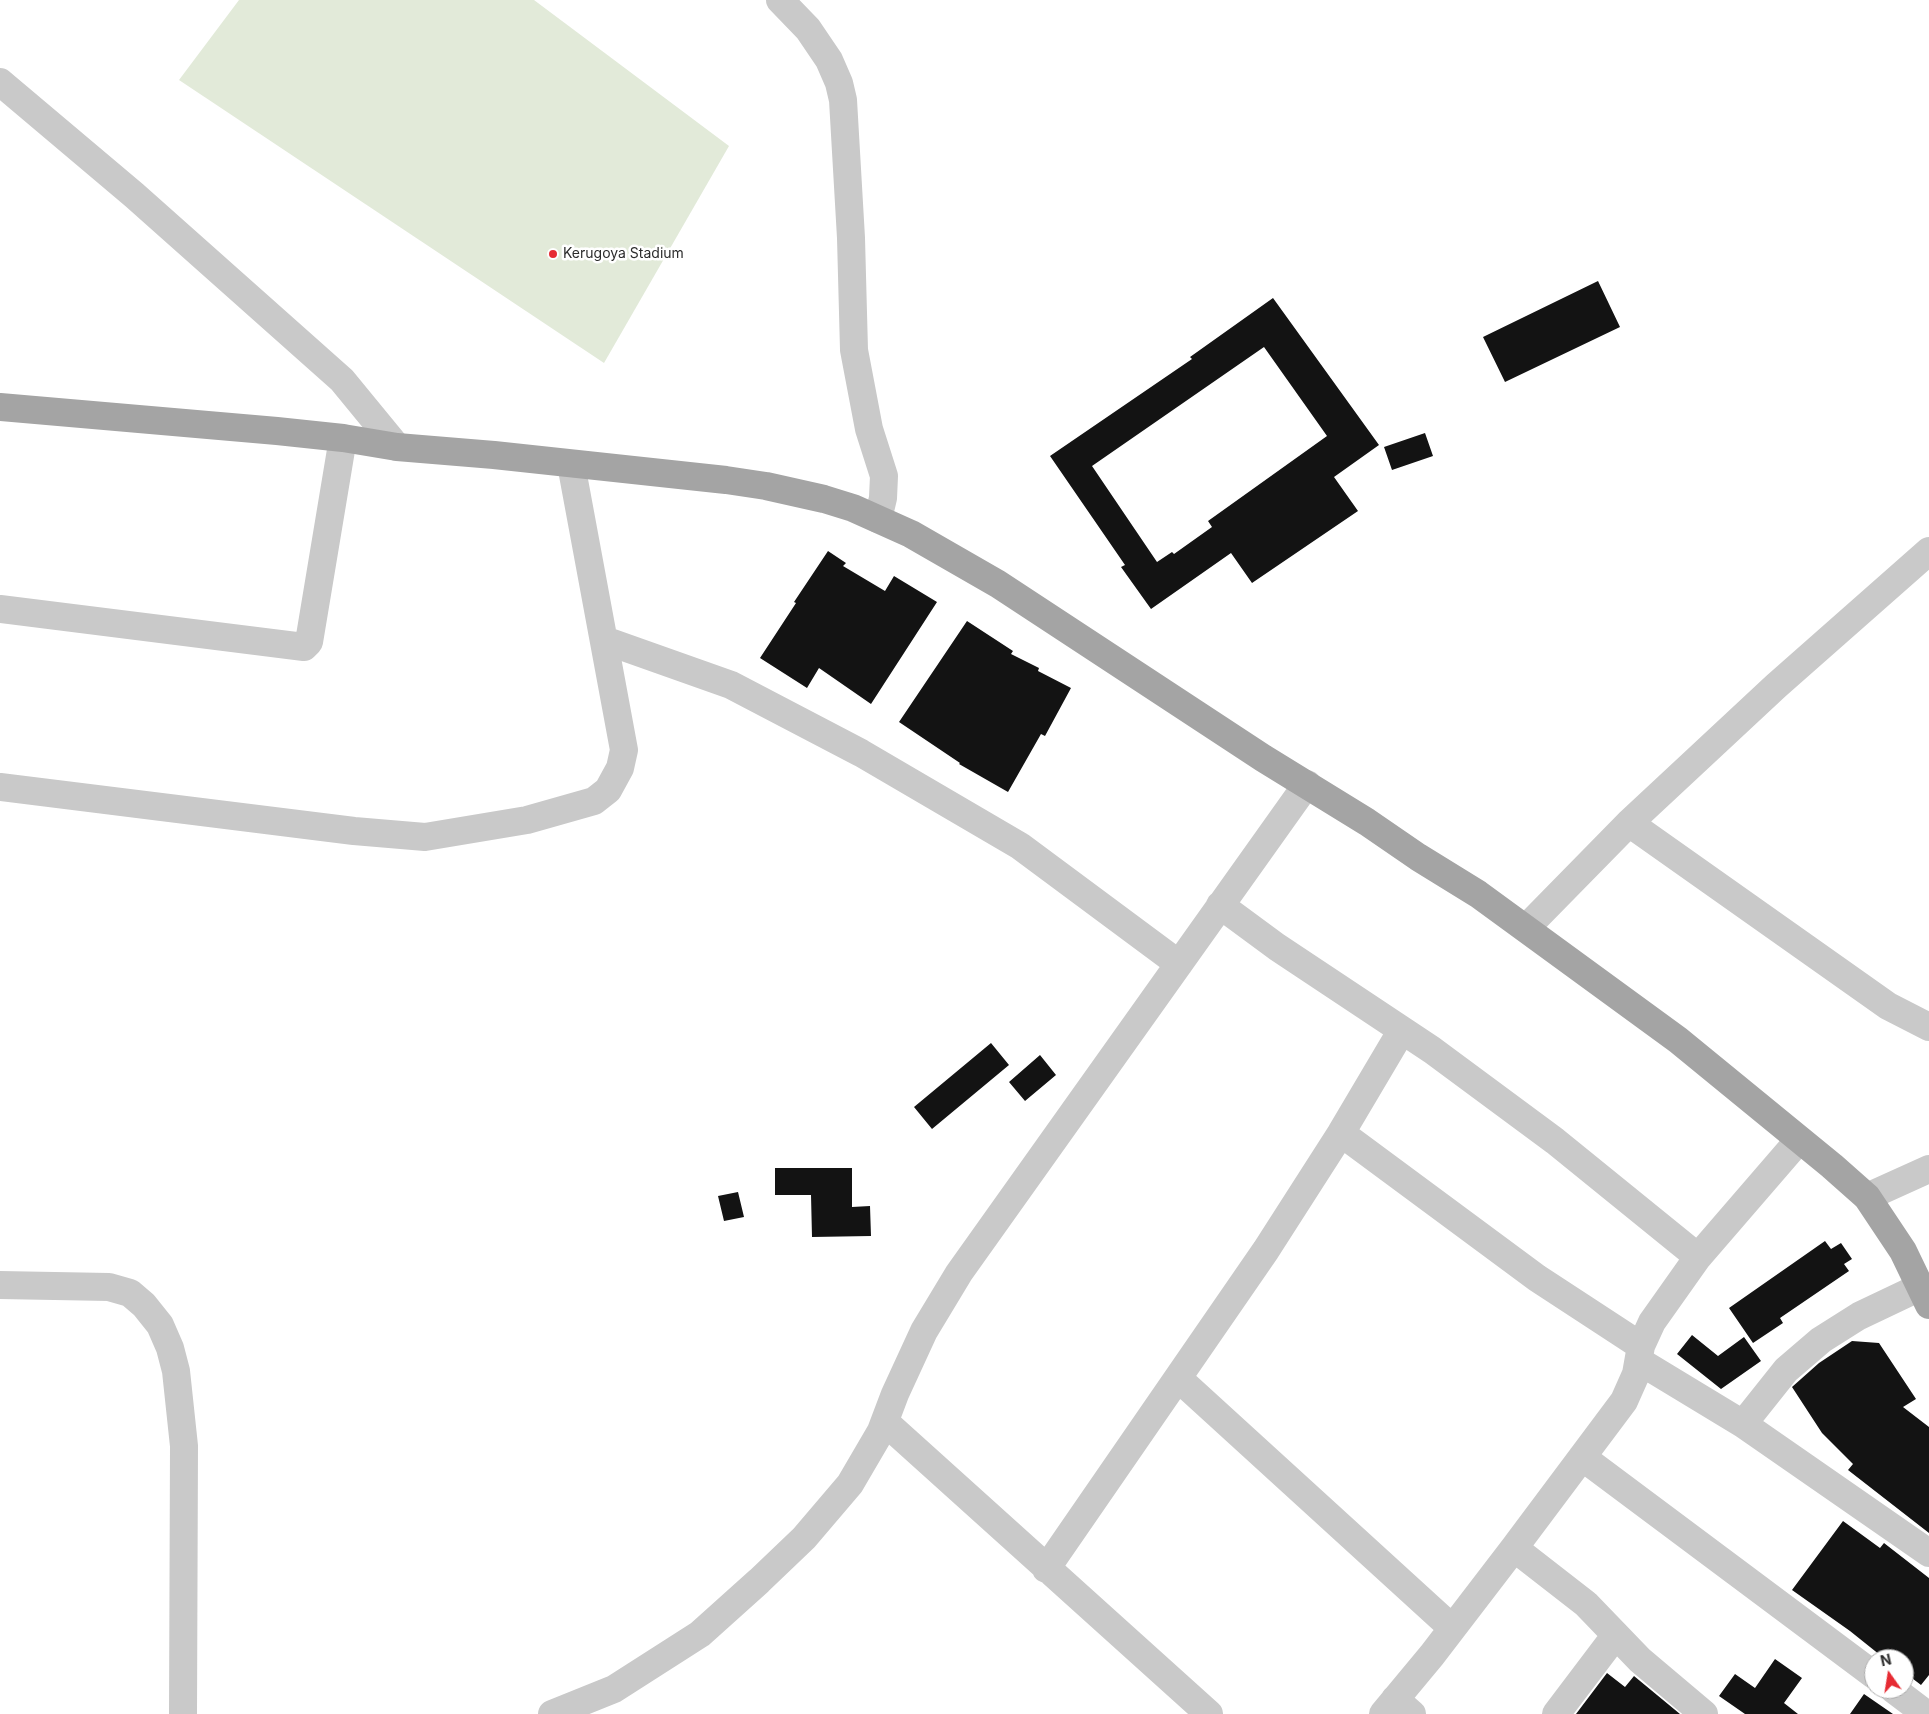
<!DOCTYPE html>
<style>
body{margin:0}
#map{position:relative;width:1929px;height:1714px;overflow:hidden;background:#fff;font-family:Inter,sans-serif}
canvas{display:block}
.north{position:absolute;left:1864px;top:1649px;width:50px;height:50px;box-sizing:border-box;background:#fff;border:1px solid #ababab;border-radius:50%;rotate:347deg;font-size:14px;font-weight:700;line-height:20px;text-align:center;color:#2c2c2c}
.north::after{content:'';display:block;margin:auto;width:18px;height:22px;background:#e62b33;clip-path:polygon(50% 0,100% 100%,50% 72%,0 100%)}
</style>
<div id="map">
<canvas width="1929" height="1714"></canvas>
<div class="north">N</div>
</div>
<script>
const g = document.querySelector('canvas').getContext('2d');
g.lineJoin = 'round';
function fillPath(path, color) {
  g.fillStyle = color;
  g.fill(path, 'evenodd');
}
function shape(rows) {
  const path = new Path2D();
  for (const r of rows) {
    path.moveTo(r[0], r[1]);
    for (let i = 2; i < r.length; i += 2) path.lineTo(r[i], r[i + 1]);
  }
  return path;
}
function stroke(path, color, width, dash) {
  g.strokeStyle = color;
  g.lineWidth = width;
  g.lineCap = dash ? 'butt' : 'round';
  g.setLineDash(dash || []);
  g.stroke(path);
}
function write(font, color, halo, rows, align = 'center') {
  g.font = font + ' Inter,sans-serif';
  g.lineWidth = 5;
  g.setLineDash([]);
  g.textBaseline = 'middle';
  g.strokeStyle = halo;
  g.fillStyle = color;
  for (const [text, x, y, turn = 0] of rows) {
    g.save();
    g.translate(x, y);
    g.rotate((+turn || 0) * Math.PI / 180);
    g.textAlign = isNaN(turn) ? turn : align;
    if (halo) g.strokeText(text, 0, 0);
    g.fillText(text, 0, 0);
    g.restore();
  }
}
fillPath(shape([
 [239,0,534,0,729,146,604,363,179,80]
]), '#e2ead9');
fillPath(shape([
 [1598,281,1620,327,1505,382,1483,337],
 [1273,298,1379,445,1334,477,1358,511,1252,583,1231,553,1151,609,1121,567,1125,565,1050,456,1192,359,1190,357],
 [1264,347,1327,436,1208,521,1212,527,1174,554,1172,552,1157,562,1092,466],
 [1425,433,1433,456,1392,470,1384,447],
 [828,551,846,563,843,566,885,591,894,576,937,602,871,704,819,668,807,688,760,658,796,603,794,602],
 [967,621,1013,651,1011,654,1039,668,1038,671,1071,688,1045,736,1041,734,1008,792,959,764,960,763,899,722],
 [991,1043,1009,1065,932,1129,914,1107],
 [1040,1055,1056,1075,1025,1101,1009,1082],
 [775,1168,852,1168,852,1207,870,1206,871,1236,812,1237,811,1195,775,1195],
 [738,1192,744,1217,724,1221,718,1196],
 [1825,1241,1831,1249,1841,1243,1852,1259,1844,1264,1849,1271,1780,1318,1783,1323,1753,1343,1729,1308],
 [1692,1335,1718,1356,1744,1337,1761,1361,1721,1389,1677,1354],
 [1852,1341,1879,1343,1916,1399,1903,1407,1929,1427,1929,1533,1848,1470,1853,1464,1822,1433,1792,1387,1819,1363],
 [1843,1521,1880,1548,1884,1543,1929,1578,1929,1675,1921,1685,1904,1672,1904,1659,1885,1659,1850,1631,1792,1590],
 [1775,1659,1802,1678,1784,1703,1798,1714,1745,1714,1719,1696,1735,1674,1755,1688],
 [1607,1673,1625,1687,1634,1676,1680,1714,1576,1714],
 [1864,1694,1893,1714,1850,1714]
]), '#131313');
stroke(shape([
 [780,0,808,29,829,60,839,83,843,100,851,238,854,350,869,429,884,476,883,498,878,519],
 [0,82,134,195,342,380,397,447],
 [0,609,304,647,309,642,343,438],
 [604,640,731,685,861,753,1020,846,1179,964],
 [0,787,354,831,425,837,527,820,594,801,608,790,620,768,624,750,571,464],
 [1629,823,1888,1006,1929,1027],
 [1220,905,1277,947,1432,1050,1555,1141,1698,1257],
 [1526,928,1629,823,1776,686,1929,551],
 [1341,1133,1537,1278,1641,1346],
 [1867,1197,1929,1169],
 [0,1285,109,1287,130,1293,144,1305,160,1325,170,1348,176,1371,184,1446,183,1714],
 [1639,1361,1743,1424,1929,1553],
 [1179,1379,1452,1628],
 [885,1422,1209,1714],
 [1743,1424,1786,1370,1821,1340,1859,1316,1920,1287],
 [1582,1457,1874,1675],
 [1514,1548,1586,1604,1640,1660,1704,1714],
 [1046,1569,1266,1250,1341,1133,1402,1030],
 [1893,1689,1926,1714],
 [1395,1699,1412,1714],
 [552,1714,614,1689,700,1634,759,1581,804,1538,850,1484,881,1431,895,1394,924,1331,959,1273,1307,784],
 [1383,1714,1432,1655,1514,1548,1624,1401,1636,1374,1641,1346,1652,1322,1698,1257,1799,1140],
 [1556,1714,1615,1636]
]), '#c9c9c9', 28);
stroke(shape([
 [0,407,277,431,343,438,397,447,494,455,726,480,766,486,824,499,853,508,911,534,998,584,1263,758,1367,822,1418,857,1478,894,1678,1040,1832,1166,1867,1197,1903,1251,1929,1305]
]), '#a4a4a4', 28);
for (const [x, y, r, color] of [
 [553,254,5,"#e62b33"]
]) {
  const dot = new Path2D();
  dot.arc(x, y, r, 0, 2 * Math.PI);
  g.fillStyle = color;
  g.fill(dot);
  stroke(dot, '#fff', 2);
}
write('14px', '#2c2c2c', '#fff', [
 ["Kerugoya Stadium",563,254]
], 'left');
</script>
